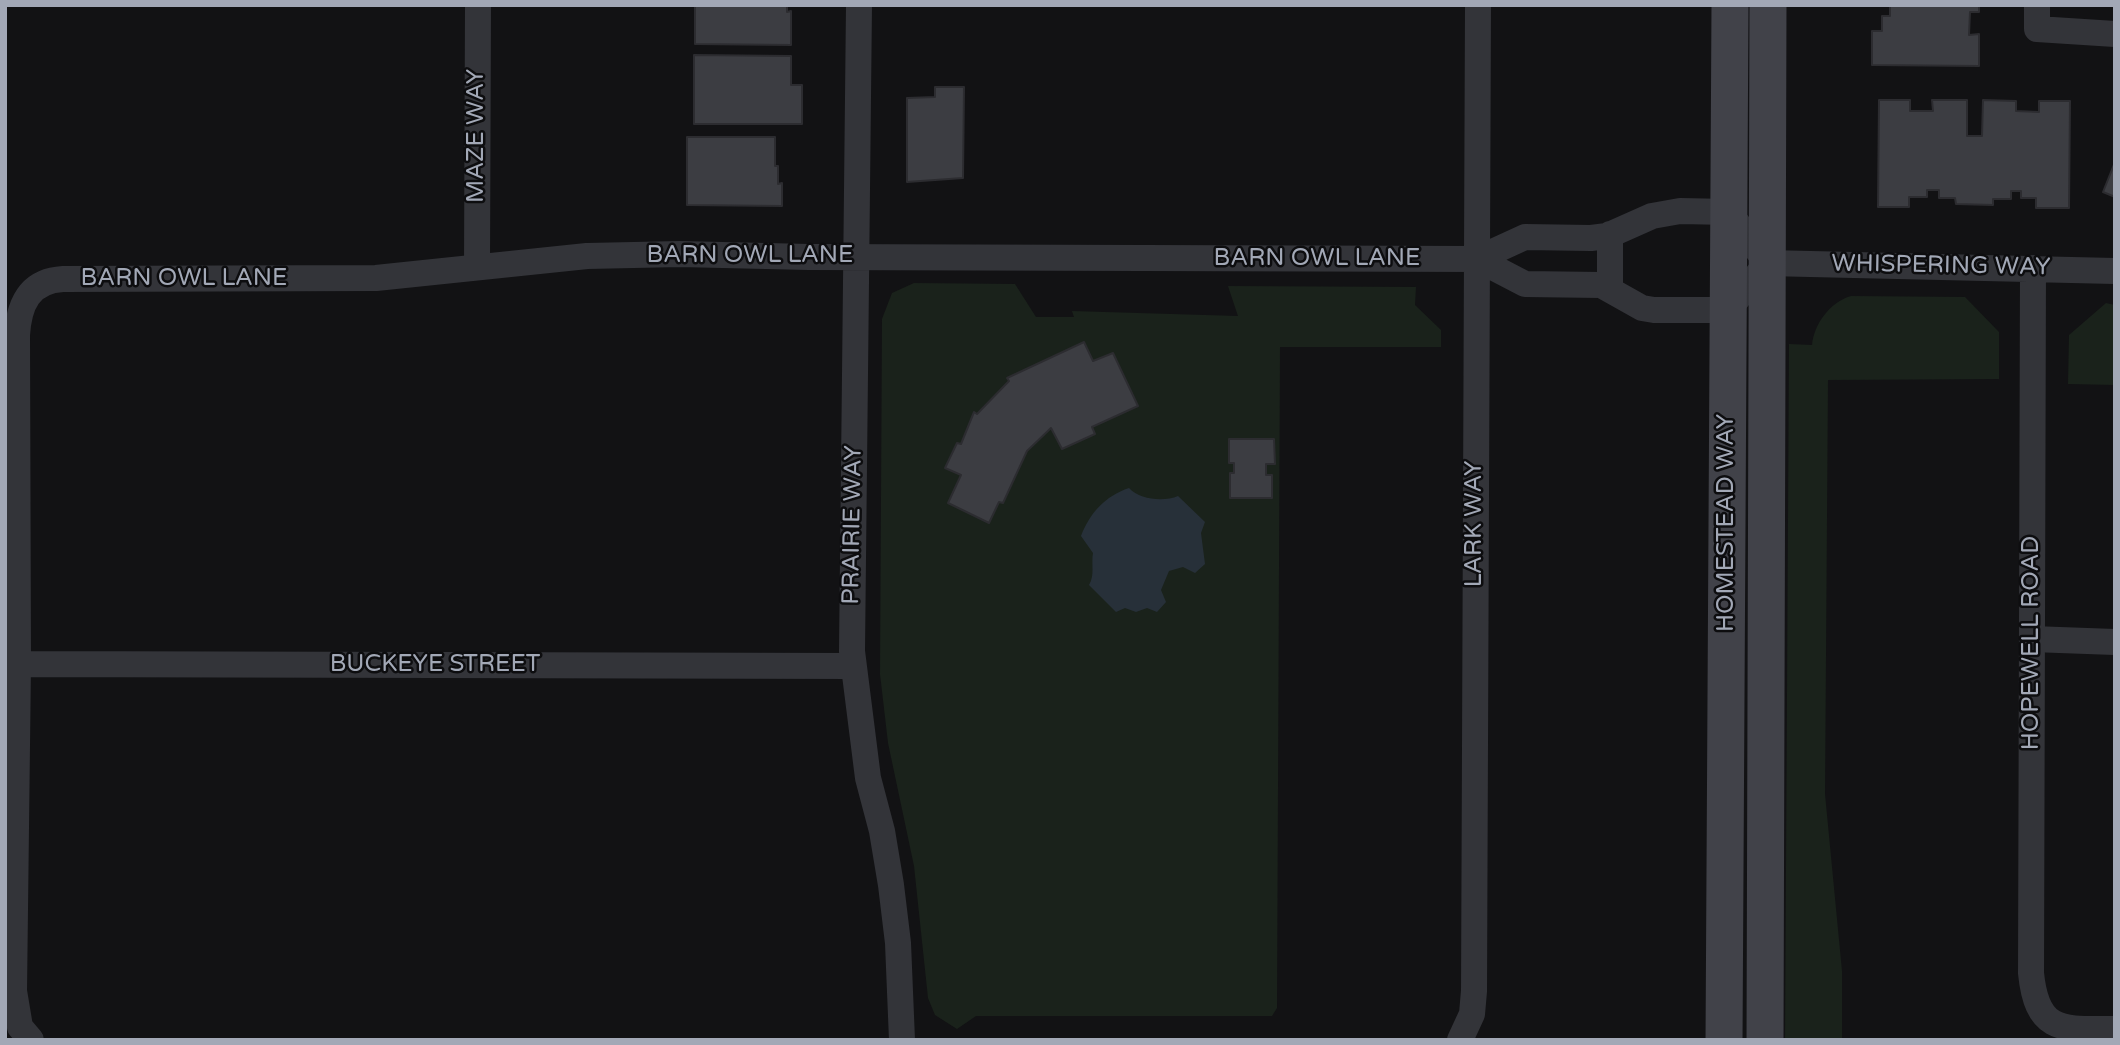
<!DOCTYPE html>
<style>
body{margin:0}
#map{position:relative;width:2120px;height:1045px;overflow:hidden;background:#121214;font-family:"Varela Round",sans-serif}
canvas{display:block}
.frame{position:absolute;inset:0;border:7px solid #a2a8b6;pointer-events:none}
</style>
<div id="map">
<canvas width="2120" height="1045"></canvas>
<div class="frame"></div>
</div>
<script>
const ctx = document.querySelector('canvas').getContext('2d');
ctx.lineJoin = 'round';
function fillPath(path, color) {
  ctx.fillStyle = color;
  ctx.fill(path, 'evenodd');
}
function trace(path, color, width, dash) {
  ctx.strokeStyle = color;
  ctx.lineWidth = width;
  ctx.lineCap = dash ? 'butt' : 'round';
  ctx.setLineDash(dash || []);
  ctx.stroke(path);
}
function label(font, color, halo, rows, align = 'center') {
  ctx.font = font + ' "Varela Round",sans-serif';
  ctx.lineWidth = 5;
  ctx.setLineDash([]);
  ctx.textBaseline = 'middle';
  ctx.strokeStyle = halo;
  ctx.fillStyle = color;
  for (const [text, x, y, turn = 0] of rows) {
    ctx.save();
    ctx.translate(x, y);
    ctx.rotate((+turn || 0) * Math.PI / 180);
    ctx.textAlign = isNaN(turn) ? turn : align;
    if (halo) ctx.strokeText(text, 0, 0);
    ctx.fillText(text, 0, 0);
    ctx.restore();
  }
}
fillPath(new Path2D(`
 M914 283 1015 284 1036 317H1074L1072 311 1238 316 1228 286 1416 287 1415 305 1441 330V347H1280L1277 1008 1272 1016H976L957 1029 935 1015 928 998 914 866 888 743 880 674 882 319 892 293Z
 M1851 296 1965 297 1999 332V379L1828 380 1825 794 1842 971V1040H1785L1789 344 1812 345C1814 324 1830 302 1851 296Z
 M2106 303 2115 305V385L2068 384 2069 335Z`), '#1a221b');
fillPath(new Path2D(`
 M1129 488C1140 500 1164 502 1178 496L1205 522 1201 533 1205 564 1195 573 1183 567 1169 571 1161 590 1166 602 1157 612 1147 608 1136 612 1125 608 1116 612 1089 585C1095 575 1091 564 1093 553L1081 536C1090 513 1105 496 1129 488Z`), '#273039');
const building = new Path2D(`
 M695 5H787V12L791 11V45L695 44Z
 M1882 5H1979V12H1970L1969 35 1979 34V66L1872 65V31H1882V16H1890V6Z
 M694 55 791 56V85H802V124H694Z
 M935 87H964L963 178 907 182V98L935 97Z
 M1879 100H1910V111H1933L1932 100H1967V136H1982L1983 100 2016 101V111L2039 112V101H2070L2069 208H2036V198H2021V191H2011V199H1993V205L1956 204 1955 198H1939V190H1927V197H1909V207H1878Z
 M687 137H775V166H778V184L782 183V206L687 205Z
 M2115 162V197L2103 192Z
 M1084 342 1093 361 1113 353 1138 406 1092 427 1095 434 1062 449 1051 428 1027 451 1003 503 999 502 989 523 948 503 961 475 945 468 957 443 961 444 974 412 977 414 1009 381 1007 378Z
 M1229 439H1274L1275 464H1266V475H1272V498H1230V473H1234V463H1229Z`);
fillPath(building, '#3c3d42');
trace(building, '#2c2c30', 2);
trace(new Path2D(`
 M859 5 852 651 868 778 882 831 891 885 898 943 902 1040
 M2037 5V29L2115 34
 M1610 234V288
 M1477 259 1525 284 1601 285 1642 308 1654 310H1728L1767 263
 M1767 263 2115 271
 M477 266 478 5
 M2033 268 2031 973C2037 1034 2063 1029 2115 1029
 M2032 639 2115 642
 M18 664 853 666
 M31 1040 20 1027 14 991 18 664 17 335C19 304 29 281 63 279L376 278 587 256 680 254 809 257 1477 259 1525 237 1591 238 1607 236 1652 216 1680 211 1729 212 1767 263
 M1460 1040 1472 1014 1474 991 1478 5`), '#333439', 26);
trace(new Path2D(`
 M1724 1040 1730 5
 M1765 1040 1768 5`), '#414249', 37);
label('24px', '#a2a8b6', '#0d0d0f', [
 ["MAZE WAY",477,136,-90],
 ["BARN OWL LANE",750,256],
 ["BARN OWL LANE",1317,259],
 ["WHISPERING WAY",1941,266,1],
 ["BARN OWL LANE",184,279],
 ["HOMESTEAD WAY",1727,523,-90],
 ["LARK WAY",1475,524,-90],
 ["PRAIRIE WAY",853,525,-89],
 ["HOPEWELL ROAD",2032,643,-90],
 ["BUCKEYE STREET",435,665]
]);
</script>
